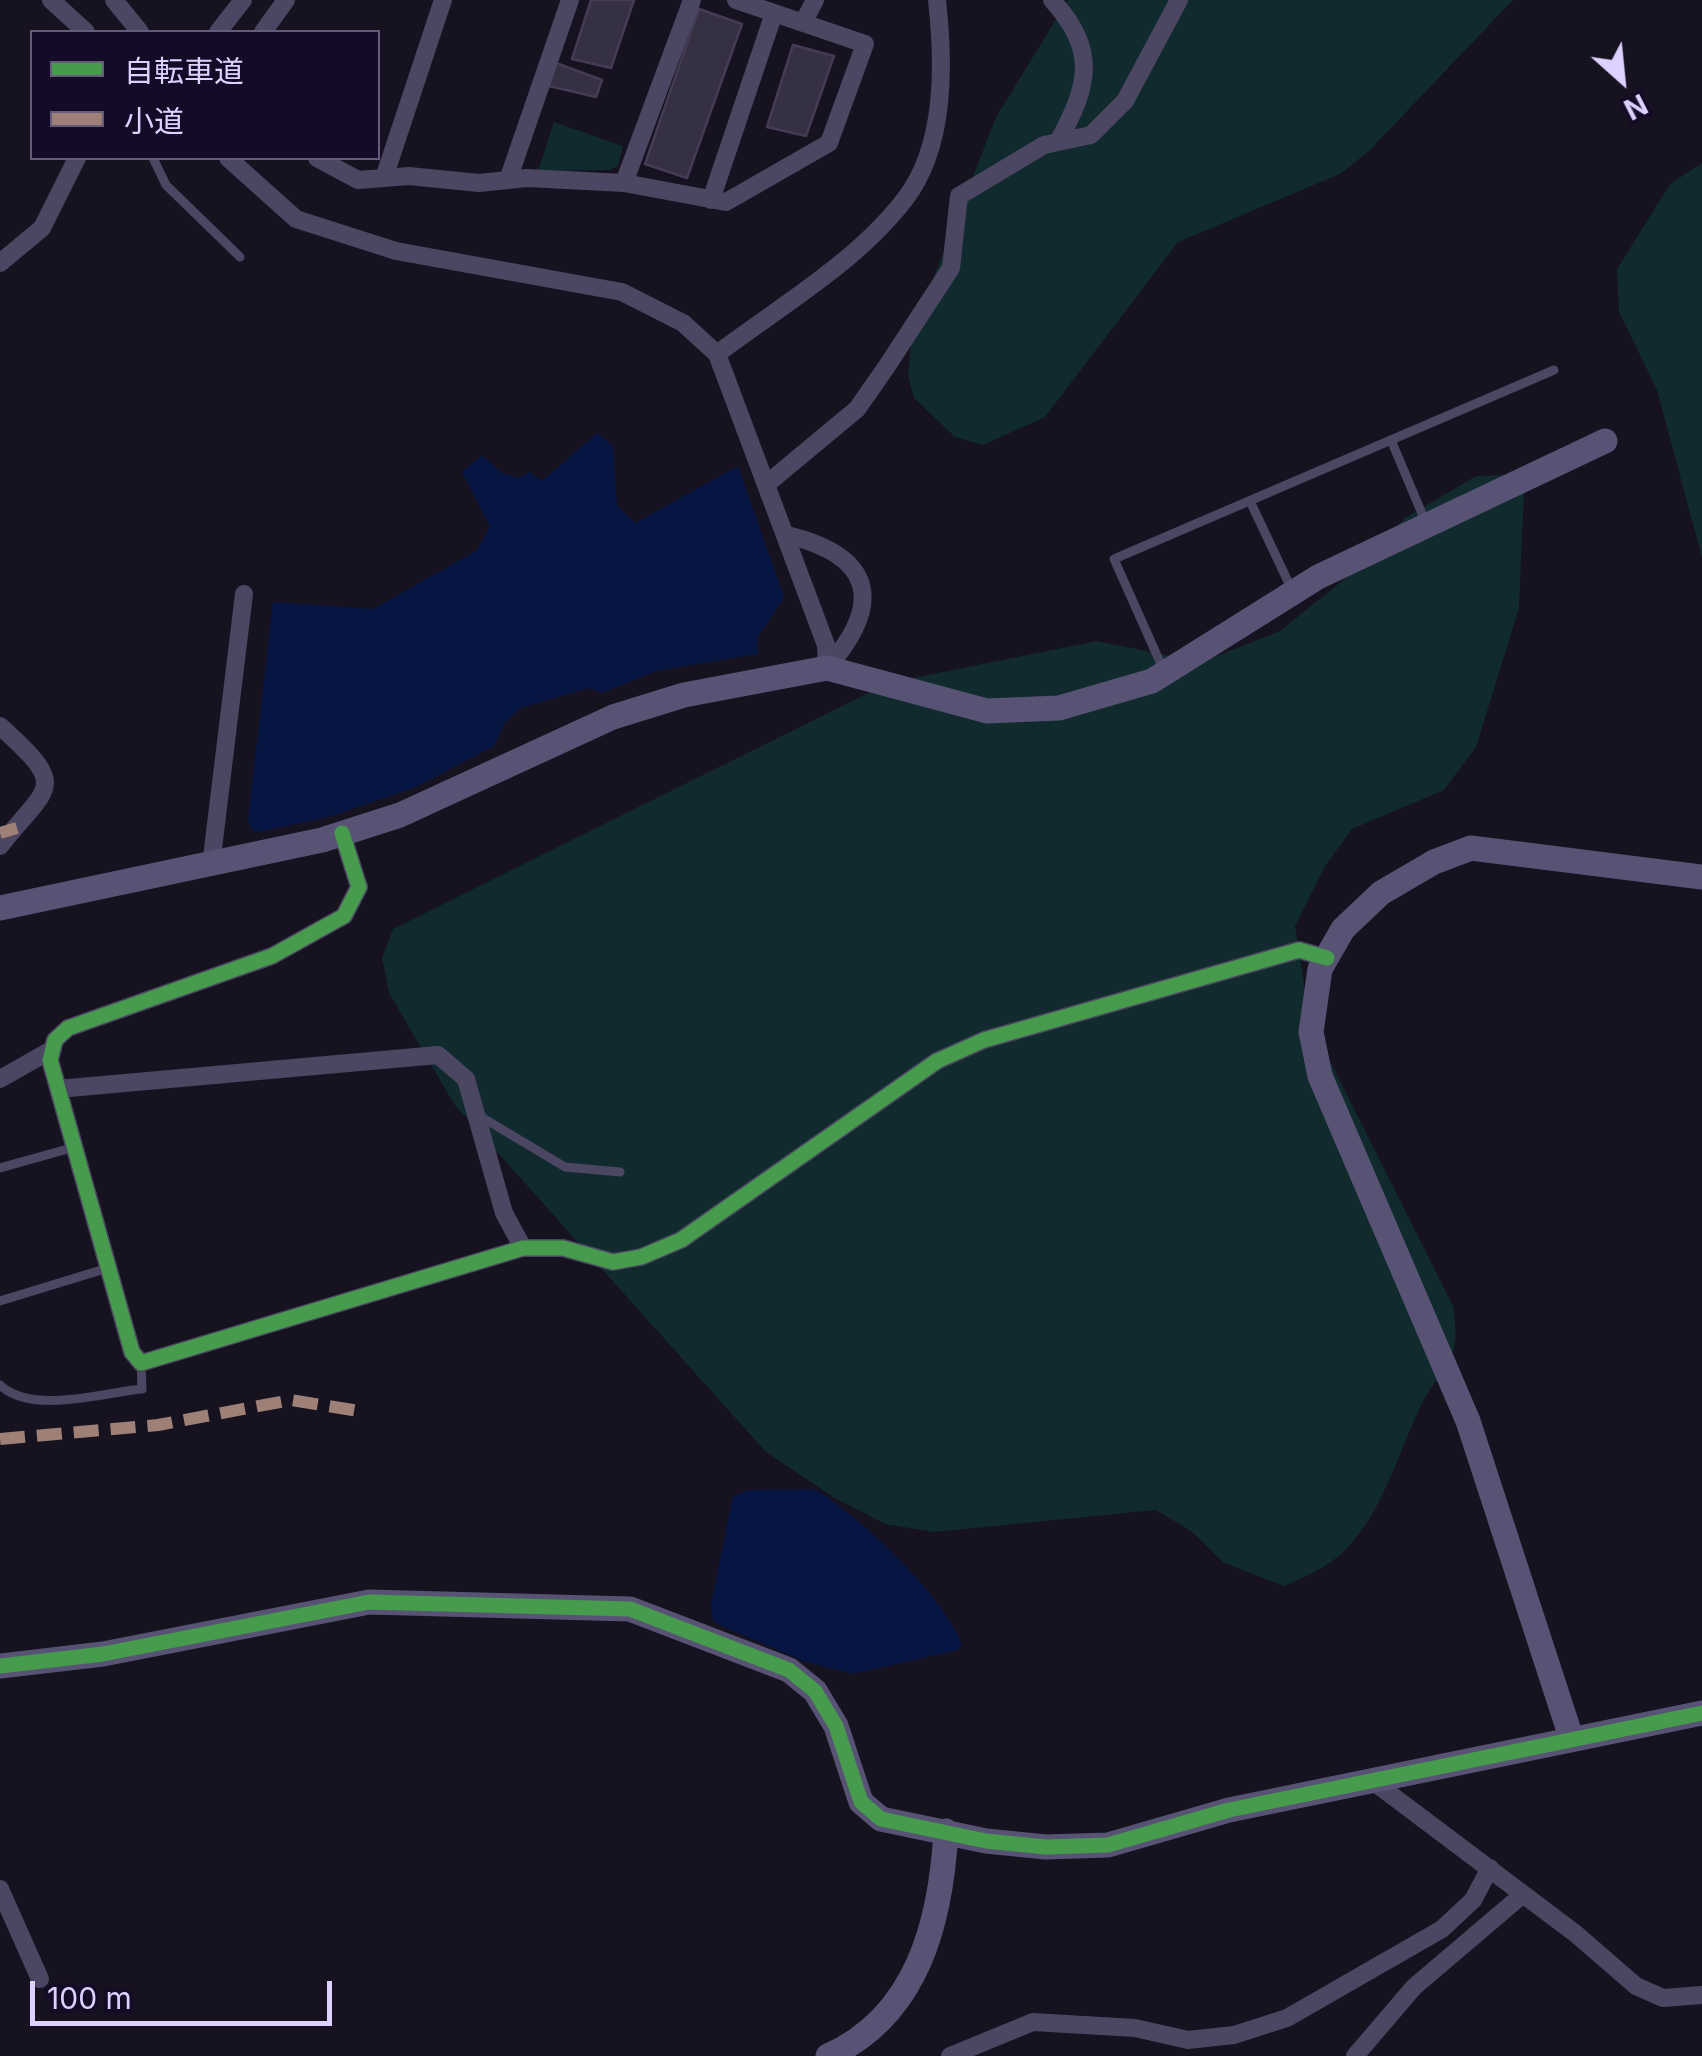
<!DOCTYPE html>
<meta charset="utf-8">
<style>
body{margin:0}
#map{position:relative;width:1702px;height:2056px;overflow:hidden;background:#161220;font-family:Inter,"Noto Sans JP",sans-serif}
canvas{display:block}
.legend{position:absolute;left:30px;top:30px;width:350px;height:130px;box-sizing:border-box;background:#140c26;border:2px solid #645b7d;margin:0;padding:12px 18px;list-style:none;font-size:30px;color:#dcd1ff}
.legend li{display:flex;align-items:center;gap:20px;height:50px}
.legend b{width:50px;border:2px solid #645b7d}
.north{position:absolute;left:1572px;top:30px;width:100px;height:100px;-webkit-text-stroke:8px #140c26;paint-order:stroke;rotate:153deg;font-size:28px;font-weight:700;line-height:40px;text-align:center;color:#dcd1ff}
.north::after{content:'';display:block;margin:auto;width:35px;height:45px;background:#dcd1ff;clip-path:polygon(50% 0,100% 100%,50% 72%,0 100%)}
.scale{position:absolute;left:30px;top:1981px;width:302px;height:45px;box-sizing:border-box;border:5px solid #dcd1ff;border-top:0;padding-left:12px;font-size:30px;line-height:35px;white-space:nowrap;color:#dcd1ff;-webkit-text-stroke:8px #140c26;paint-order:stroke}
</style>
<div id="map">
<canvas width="1702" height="2056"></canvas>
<ul class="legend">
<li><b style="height:12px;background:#469c4c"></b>自転車道</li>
<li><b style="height:12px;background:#9e8076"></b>小道</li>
</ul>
<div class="north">N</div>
<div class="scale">100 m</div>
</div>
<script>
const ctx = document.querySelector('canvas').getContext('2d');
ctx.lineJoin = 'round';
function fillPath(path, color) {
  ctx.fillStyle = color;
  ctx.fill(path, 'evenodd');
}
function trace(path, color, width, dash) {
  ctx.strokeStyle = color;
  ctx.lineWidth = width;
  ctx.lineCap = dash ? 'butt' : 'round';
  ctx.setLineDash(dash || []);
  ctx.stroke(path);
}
fillPath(new Path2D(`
 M1068 0H1513L1369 151 1340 174 1178 242 1045 417 983 445 955 437 914 398 908 376 912 333 996 117Z
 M554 122 623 146 618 166 609 170 538 171Z
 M1702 163V558L1657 390 1619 312 1617 269 1670 184Z
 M1513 475 1524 491 1519 608 1476 747 1444 790 1352 829 1325 866 1295 926 1306 997 1330 1061 1453 1306C1463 1367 1441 1363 1419 1410 1395 1461 1376 1535 1325 1566 1312 1574 1297 1580 1284 1586L1224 1563 1191 1531 1156 1510 934 1532 885 1524 833 1497 765 1451 454 1104 389 993 382 958 393 929 888 683 1097 641 1201 662 1280 631 1347 577 1405 518 1476 476Z`), '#102a2e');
fillPath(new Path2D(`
 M597 433 613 446 617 505 635 523 738 466 784 597 757 639 758 654 656 671 602 693 589 688 521 708 505 723 494 746 416 787 332 816 254 833 248 821 273 602 373 609 476 551 490 527 462 472 482 455 502 473 519 478 529 472 542 481Z
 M814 1489C858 1514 946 1598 962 1645L958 1650 853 1674 803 1661 713 1622 711 1604 733 1496 749 1490Z`), '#071543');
const building = new Path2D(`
 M591 0H634L611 68 572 59Z
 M699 9 742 24 687 178 645 164Z
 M793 45 834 56 806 136 767 127Z
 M556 63 602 80 596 97 549 86Z`);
fillPath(building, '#363043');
trace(building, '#443c55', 2.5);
trace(new Path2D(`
 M153 158 166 185 240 257
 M1391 440 1426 523
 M1250 501 1292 590
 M1164 671 1114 559 1554 370
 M478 1115 565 1167 620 1172
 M0 1168 75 1147
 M0 1301 108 1268
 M0 1385C32 1415 101 1393 142 1389L141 1363`), '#4b4661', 9);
trace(new Path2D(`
 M51 0 86 32
 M114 0 140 32
 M1052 0C1098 51 1089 85 1058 142
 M803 23 815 0
 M218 32 243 0
 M263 32 286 0
 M228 158 296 219 396 251 622 292 683 323 717 354 826 645 827 668
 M317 158 358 180 409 176 479 183 527 178 624 183 726 202 829 143 865 44 736 0
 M384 178 443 0
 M508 180 570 0
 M624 183 692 0
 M711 200 774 13
 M0 263 42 228 77 158
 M717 354C779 307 857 262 905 199 946 146 944 63 937 0
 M768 483 857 409 885 369 951 268 959 196 1044 145 1091 135 1125 101 1179 0
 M787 535C874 556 884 603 827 668
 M0 726C70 789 49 784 0 846
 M342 833 359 887 344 916 272 956 68 1028 55 1040 50 1060 132 1352 141 1363 523 1248H563L613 1262 641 1257 681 1240 937 1061 984 1040 1299 950 1327 958
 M211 865 244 594
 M0 1079 53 1049
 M58 1089 438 1055 466 1079 504 1213 523 1248
 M1370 1779 1576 1934 1636 1986 1663 1998 1702 1995
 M0 1889 40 1979
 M950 2056 1033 2022 1135 2028 1188 2040 1234 2035 1287 2018 1442 1929 1473 1900 1490 1868
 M1355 2056 1414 1987 1521 1896`), '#4b4661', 18);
trace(new Path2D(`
 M0 908 322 840 400 815 613 717 684 695 827 668 987 711 1059 708 1152 681 1318 577 1605 441
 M0 1666 103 1654 369 1602 630 1609 789 1670 815 1691 836 1726 861 1802 881 1819 986 1841 1046 1847 1108 1845 1229 1810 1702 1713
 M1571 1737 1468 1421 1320 1076 1311 1032 1320 969 1343 929 1381 893 1434 862 1471 848 1702 877
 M828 2056C918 2016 941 1921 946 1831`), '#585374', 25);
trace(new Path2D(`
 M0 833 17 828
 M0 1439 158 1425 291 1400 359 1411`), '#9e8076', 12, [25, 12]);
trace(new Path2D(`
 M342 833 359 887 344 916 272 956 68 1028 55 1040 50 1060 132 1352 141 1363 523 1248H563L613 1262 641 1257 681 1240 937 1061 984 1040 1299 950 1327 958
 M0 1666 103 1654 369 1602 630 1609 789 1670 815 1691 836 1726 861 1802 881 1819 986 1841 1046 1847 1108 1845 1229 1810 1702 1713`), '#469c4c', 15);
</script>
